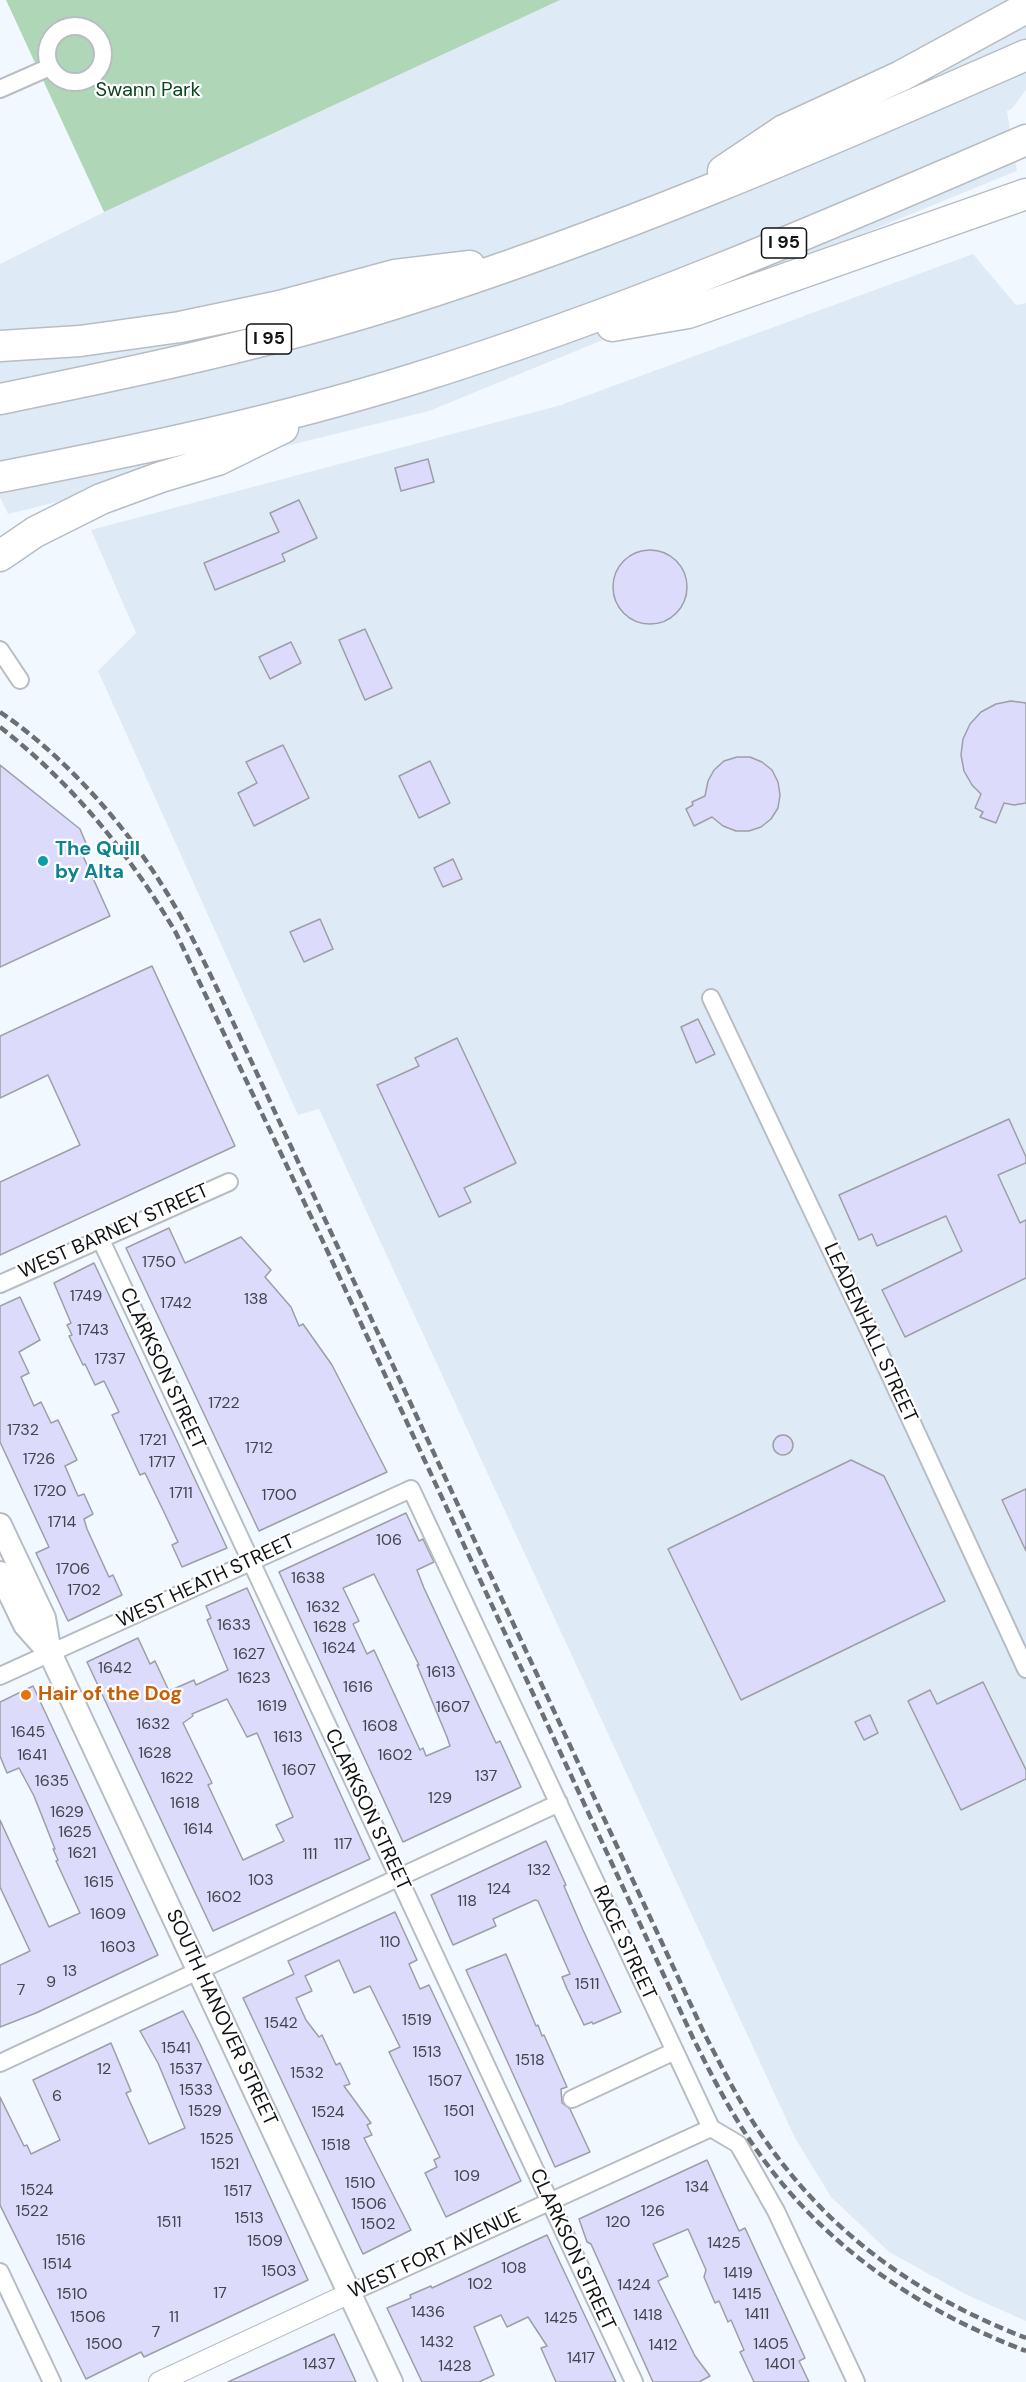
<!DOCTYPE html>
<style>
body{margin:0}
canvas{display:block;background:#f2f8ff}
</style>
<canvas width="1026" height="2382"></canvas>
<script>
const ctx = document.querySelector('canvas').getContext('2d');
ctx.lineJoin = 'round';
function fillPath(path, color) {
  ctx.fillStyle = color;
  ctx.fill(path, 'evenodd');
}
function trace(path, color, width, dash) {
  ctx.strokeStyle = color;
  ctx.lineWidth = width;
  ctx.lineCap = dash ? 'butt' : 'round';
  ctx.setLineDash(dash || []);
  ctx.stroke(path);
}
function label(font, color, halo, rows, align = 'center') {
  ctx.font = font + ' "DM Sans",sans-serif';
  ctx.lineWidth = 4.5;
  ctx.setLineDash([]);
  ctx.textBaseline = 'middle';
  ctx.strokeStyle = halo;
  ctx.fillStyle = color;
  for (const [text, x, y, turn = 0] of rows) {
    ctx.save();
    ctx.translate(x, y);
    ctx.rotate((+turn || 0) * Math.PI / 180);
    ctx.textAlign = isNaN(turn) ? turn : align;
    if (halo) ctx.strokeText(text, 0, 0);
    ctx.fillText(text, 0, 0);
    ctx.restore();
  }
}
fillPath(new Path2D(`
 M560 0H1026V90L1010 111 1019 170 429 411 8 514 0 497V264L104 212Z
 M973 254 1016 305 1026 303V2321L965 2294 889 2252 831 2197 795 2138 319 1109 298 1115 98 671 136 633 91 530 561 405Z`), '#deebf6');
fillPath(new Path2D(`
 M6 0H560L104 212Z`), '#b0d6b8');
fillPath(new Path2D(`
 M1026 102V176L1021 178 1017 171 1007 111Z`), '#f2f8ff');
const building = new Path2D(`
 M428 459 434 482 401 491 395 468Z
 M299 500 317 538 282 554 285 561 215 590 204 563 279 532 270 513Z
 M613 587a37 37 0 1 1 74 0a37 37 0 1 1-74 0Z
 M365 629 392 688 365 700 339 640Z
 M291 642 301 663 270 679 259 657Z
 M1011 701 1026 703V803L1014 805 1004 803 996 823 980 817 983 812 975 808 981 794 972 785 964 771 961 755 963 739 970 724 981 712 996 704Z
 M283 745 309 798 254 826 238 793 257 783 246 762Z
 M737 757H750L762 762 772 770 778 782 780 795 778 808 771 819 761 827 749 831H736L723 826 712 817 694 826 686 809 693 805 692 802 705 796 708 781 714 770 724 761Z
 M430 761 450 803 419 818 399 776Z
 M0 765 80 829 90 853 83 856 110 916 0 967Z
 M453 859 462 879 443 887 434 868Z
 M320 919 333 949 304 962 290 932Z
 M152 966 235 1146 0 1255V1182L80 1145 48 1075 0 1098V1036Z
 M698 1019 715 1054 696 1063 681 1027Z
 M457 1038 516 1163 464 1188 471 1202 439 1217 377 1085 419 1066 415 1058Z
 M1009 1119 1026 1157V1163L998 1175 1020 1223 1026 1220V1278L905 1337 882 1290 962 1251 946 1216 877 1246 872 1234 859 1240 839 1195Z
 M169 1228 185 1263 241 1237 271 1270 265 1277 291 1307 299 1326 303 1324 332 1365 387 1472 259 1531 126 1248Z
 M94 1263 227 1548 182 1567 172 1545 178 1542 163 1510 145 1473 140 1475 112 1415 119 1412 104 1381 95 1385 85 1364 83 1365 69 1336 72 1335 67 1325 71 1323 54 1283Z
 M20 1297 40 1340 19 1352 29 1373 21 1377 34 1406 41 1402 51 1423 58 1420 77 1460 65 1466 78 1496 84 1494 93 1514 84 1519 87 1529 109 1577 113 1575 122 1595 68 1621 36 1553 49 1547 0 1442V1306Z
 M773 1445a10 10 0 1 1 20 0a10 10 0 1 1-20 0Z
 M851 1460 884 1476 945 1601 741 1700 668 1549Z
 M1026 1489V1551L1002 1500Z
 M406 1513 419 1541 423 1539 434 1562 417 1570 424 1588 496 1743 500 1741 521 1787 403 1842 279 1572ZM374 1574 419 1665H417L447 1737 450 1746 426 1756 423 1748 420 1750 374 1650 367 1654 353 1624 359 1621 343 1588Z
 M247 1588 370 1859 213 1931 87 1662 138 1638 150 1664 155 1661 169 1691 194 1680 196 1685 228 1670 207 1620 211 1618 206 1606ZM227 1699 247 1737 257 1733 293 1817 276 1825 284 1841 243 1860 208 1785 212 1783 183 1723 193 1716 192 1714Z
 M983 1682 1026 1770V1779L961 1810 908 1701 930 1690 937 1704Z
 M33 1686 158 1955 36 2013 0 2027V1965L30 1951 0 1887V1820L49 1927 80 1913 56 1861 58 1860 53 1849H55L34 1796 19 1768 7 1773 0 1756V1702Z
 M870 1715 878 1733 864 1740 855 1722Z
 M546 1841 566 1885 564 1886 583 1930 621 2012 593 2024 592 2022 584 2025 567 1989 562 1977 570 1974 538 1901 535 1900 493 1919 496 1926 453 1945 431 1895Z
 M395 1912 417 1960 409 1964 420 1989 429 1985 521 2181 446 2217 425 2173 437 2167 434 2160 440 2157 389 2052 400 2047 370 1986 354 1993 339 1960 305 1976 312 1991 296 1998 306 2020 319 2037 322 2035 336 2065 340 2063 350 2084 344 2086 371 2123 367 2125 372 2135 364 2138 411 2230 363 2254 243 1998 294 1974 288 1961Z
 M506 1954 536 2026 538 2025 542 2036 544 2035 567 2087 561 2089 562 2103 570 2109 590 2152 555 2167 466 1970Z
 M183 2011 200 2044 308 2280 144 2357 141 2352 86 2379 0 2205V2097L24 2146 27 2145 31 2154 60 2140 33 2080 111 2043 131 2091 126 2093 149 2144 185 2128 158 2063 140 2031Z
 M707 2160 739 2231 745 2228 805 2358 799 2361 809 2382H754L740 2352 744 2350 731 2320 728 2322 719 2301 715 2303 704 2277 706 2270 688 2229 653 2244 668 2276 658 2281 695 2356 710 2376 699 2382H653L591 2244 587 2242 579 2219Z
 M547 2235 616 2382H556L541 2348 547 2346 528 2317 507 2327 501 2315 474 2327 494 2375 479 2382H422L387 2308 411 2298 410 2295 431 2286 432 2288Z
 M334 2334 356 2382H228Z`);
fillPath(building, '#dcdbfb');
trace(building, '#9e9ea6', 1.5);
const minor = new Path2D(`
 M47 54a28 28 0 1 1 56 0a28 28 0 1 1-56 0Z
 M0 89 50 67
 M0 650 20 680
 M711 998 876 1345 1026 1669
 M100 1238 634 2382
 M0 1284 229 1182
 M0 1676 411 1489 711 2128 738 2144 776 2211 856 2382
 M0 2063 559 1803
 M572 2099 675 2051
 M0 2272 52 2382
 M350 2293 711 2128`);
const tertiary = new Path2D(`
 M159 2382 350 2293`);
const secondary = new Path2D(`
 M0 1525 44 1618 50 1653
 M0 1573 25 1625 50 1653 391 2382`);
const motorway = new Path2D(`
 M723 171 784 130 901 76 1026 8
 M612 326 688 313 1026 194
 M0 346 80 341 180 327 280 306 395 275 470 266
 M0 399C133 372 267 344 397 303 613 235 819 146 1026 55
 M0 477C139 450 278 421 413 379 623 314 825 227 1026 140
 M0 556 35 532 101 499 161 477 218 460 283 428`);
trace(minor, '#b7bdc3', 20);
trace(tertiary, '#b7bdc3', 22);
trace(secondary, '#b7bdc3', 26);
trace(motorway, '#b7bdc3', 33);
trace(minor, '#fff', 16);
trace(tertiary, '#fff', 20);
trace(secondary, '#fff', 22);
trace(motorway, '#fff', 30);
trace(new Path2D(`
 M0 712C62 754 123 822 162 885 187 924 206 966 226 1007L704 2033C723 2069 741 2106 765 2140 832 2236 918 2296 1026 2338
 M0 727C73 784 129 853 176 933L326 1248 693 2038C706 2064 719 2090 734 2115 802 2230 903 2304 1026 2351`), '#6c6f74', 4.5, [9, 4.5]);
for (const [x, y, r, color] of [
 [43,861,6,"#0f9aa8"],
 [26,1695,6,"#e8710a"]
]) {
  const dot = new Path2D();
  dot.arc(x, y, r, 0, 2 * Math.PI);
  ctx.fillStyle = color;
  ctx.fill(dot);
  trace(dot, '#fff', 2);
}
label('16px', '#43444e', null, [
 ["1750",159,1263],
 ["1749",86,1297],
 ["138",256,1300],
 ["1742",176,1304],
 ["1743",93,1331],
 ["1737",110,1360],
 ["1722",224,1404],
 ["1732",23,1431],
 ["1721",153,1441],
 ["1712",259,1449],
 ["1726",39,1460],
 ["1717",162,1463],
 ["1720",50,1492],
 ["1711",181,1494],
 ["1700",279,1496],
 ["1714",62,1523],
 ["106",389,1541],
 ["1706",73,1570],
 ["1638",308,1579],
 ["1702",84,1591],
 ["1632",323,1608],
 ["1633",234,1626],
 ["1628",330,1628],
 ["1624",339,1649],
 ["1627",249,1655],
 ["1642",115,1669],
 ["1613",441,1673],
 ["1623",254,1679],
 ["1616",358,1688],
 ["1619",272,1707],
 ["1607",453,1708],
 ["1632",153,1725],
 ["1608",380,1727],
 ["1645",28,1733],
 ["1613",288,1738],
 ["1628",155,1754],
 ["1641",32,1756],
 ["1602",395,1756],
 ["1607",299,1771],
 ["137",486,1777],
 ["1622",177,1779],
 ["1635",52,1782],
 ["129",440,1799],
 ["1618",185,1804],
 ["1629",67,1813],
 ["1614",198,1830],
 ["1625",75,1833],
 ["117",343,1845],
 ["1621",82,1854],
 ["111",310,1855],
 ["132",539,1871],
 ["103",261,1881],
 ["1615",99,1883],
 ["124",499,1890],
 ["1602",224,1898],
 ["118",467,1902],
 ["1609",108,1915],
 ["110",390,1943],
 ["1603",118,1948],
 ["13",70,1972],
 ["9",51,1983],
 ["1511",587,1985],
 ["7",21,1991],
 ["1519",417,2021],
 ["1542",281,2024],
 ["1541",176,2049],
 ["1513",427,2053],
 ["1518",530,2061],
 ["12",104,2070],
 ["1537",186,2070],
 ["1532",307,2074],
 ["1507",445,2082],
 ["1533",196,2091],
 ["6",57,2097],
 ["1529",205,2112],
 ["1501",459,2112],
 ["1524",328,2113],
 ["1525",217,2140],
 ["1518",336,2146],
 ["1521",225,2165],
 ["109",467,2177],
 ["1510",360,2184],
 ["134",697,2188],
 ["1524",37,2191],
 ["1517",238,2192],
 ["1506",369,2205],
 ["1522",32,2212],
 ["126",653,2212],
 ["1513",249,2219],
 ["1511",169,2223],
 ["120",618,2223],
 ["1502",378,2225],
 ["1516",71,2241],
 ["1509",265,2242],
 ["1425",724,2244],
 ["1514",57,2265],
 ["108",514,2269],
 ["1503",279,2272],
 ["1419",738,2274],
 ["102",480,2285],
 ["1424",634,2286],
 ["17",220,2294],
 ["1510",72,2295],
 ["1415",747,2295],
 ["1436",428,2313],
 ["1411",757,2315],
 ["1418",648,2316],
 ["1506",88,2318],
 ["11",174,2318],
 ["1425",561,2319],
 ["7",156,2333],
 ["1432",437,2343],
 ["1500",104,2345],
 ["1405",771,2345],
 ["1412",663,2346],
 ["1417",581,2359],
 ["1437",319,2365],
 ["1401",780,2365],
 ["1428",455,2367]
]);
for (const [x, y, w] of [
 [784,243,45],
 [269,339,45]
]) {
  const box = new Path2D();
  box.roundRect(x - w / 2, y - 15, w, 30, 4.5);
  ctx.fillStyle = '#fff';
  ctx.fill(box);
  trace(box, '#101215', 1.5);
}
label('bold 18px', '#101215', null, [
 ["I 95",784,243],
 ["I 95",269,339]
]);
label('20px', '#0d4320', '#fff', [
 ["Swann Park",148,91]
]);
label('bold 20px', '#0d838f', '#fff', [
 ["The Quill",55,850],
 ["by Alta",55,873]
], 'left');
label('20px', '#101215', '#fff', [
 ["WEST BARNEY STREET",114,1232,-24],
 ["LEADENHALL STREET",870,1333,65],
 ["CLARKSON STREET",162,1369,65],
 ["WEST HEATH STREET",206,1582,-25],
 ["CLARKSON STREET",367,1810,65],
 ["RACE STREET",624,1943,65],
 ["SOUTH HANOVER STREET",221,2018,65],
 ["CLARKSON STREET",572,2250,65],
 ["WEST FORT AVENUE",435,2254,-25]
]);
label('bold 20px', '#c56008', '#fff', [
 ["Hair of the Dog",38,1695]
], 'left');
</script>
